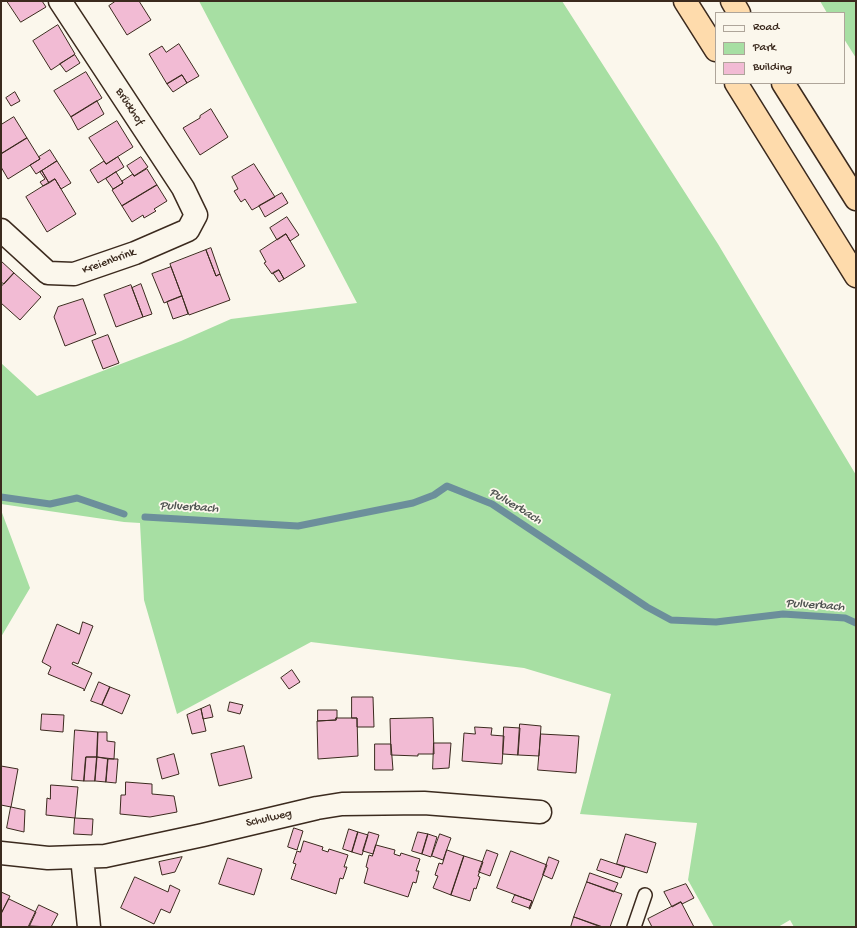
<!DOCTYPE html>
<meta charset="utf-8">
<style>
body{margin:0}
#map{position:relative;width:857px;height:928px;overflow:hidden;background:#fbf7ec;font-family:"Gochi Hand",sans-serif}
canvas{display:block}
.frame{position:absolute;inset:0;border:2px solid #3b2a1e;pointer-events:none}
.legend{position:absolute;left:715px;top:12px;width:130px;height:72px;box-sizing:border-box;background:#fbf7ec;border:1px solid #aea59a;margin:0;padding:5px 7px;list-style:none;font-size:12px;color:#3b2a1e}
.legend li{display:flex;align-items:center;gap:8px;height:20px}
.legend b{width:20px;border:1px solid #aea59a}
</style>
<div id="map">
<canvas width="857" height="928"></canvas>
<div class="frame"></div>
<ul class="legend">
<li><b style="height:5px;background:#fbf7ec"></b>Road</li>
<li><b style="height:11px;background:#a7dfa3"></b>Park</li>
<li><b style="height:11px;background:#f2bbd4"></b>Building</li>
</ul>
</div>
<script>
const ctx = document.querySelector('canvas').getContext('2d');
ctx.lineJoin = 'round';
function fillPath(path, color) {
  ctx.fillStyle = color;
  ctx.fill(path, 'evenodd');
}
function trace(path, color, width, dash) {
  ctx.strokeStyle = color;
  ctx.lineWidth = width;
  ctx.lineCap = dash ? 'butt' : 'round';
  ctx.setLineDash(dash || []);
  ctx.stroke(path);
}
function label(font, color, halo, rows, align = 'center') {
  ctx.font = font + ' "Gochi Hand",sans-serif';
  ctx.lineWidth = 3.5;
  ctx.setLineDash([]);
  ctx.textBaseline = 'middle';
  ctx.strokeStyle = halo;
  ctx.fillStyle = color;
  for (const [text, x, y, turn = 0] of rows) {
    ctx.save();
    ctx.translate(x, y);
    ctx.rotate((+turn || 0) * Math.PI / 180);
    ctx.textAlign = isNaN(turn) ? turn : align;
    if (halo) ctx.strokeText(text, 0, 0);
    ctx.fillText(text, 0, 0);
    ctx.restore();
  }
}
fillPath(new Path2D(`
 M199 1H562L718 244 856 475V927H794L790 920 778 927H714L688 880 697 823 580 814 611 694 524 668 311 642 177 714 144 600 140 523 124 522 1 504V363L37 396 181 341 231 319 357 303Z
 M820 1H856V58L844 39V13H827Z
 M1 510 30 588 1 637Z`), '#a7dfa3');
trace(new Path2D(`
 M1 497 50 504 77 498 124 514
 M145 517 298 526 413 503 434 495 447 486 492 504 647 607 671 620 716 622 783 614 845 618 856 623`), '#6c8f9b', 7);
const building = new Path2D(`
 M7 1H42L46 7 21 22Z
 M116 1H139L151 20 127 35 109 6Z
 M58 25 75 54 51 70 33 41Z
 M179 44 199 76 187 83 182 75 167 84 149 54 162 46 166 52Z
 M75 55 80 63 66 72 60 64Z
 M86 72 102 98 71 117 54 91Z
 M182 75 187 83 173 92 167 84Z
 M15 92 20 101 11 106 6 98Z
 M97 101 104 114 78 130 71 117Z
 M211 109 228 137 200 155 183 128 200 118V116Z
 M14 117 27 138 1 154V125Z
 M117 121 133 147 106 164 89 138Z
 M27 138 40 159 8 179 1 167V154Z
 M50 150 57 161 36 174 30 165 40 159 39 157Z
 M118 157 124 167 98 183 90 170 104 161 106 164Z
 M141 157 148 167 134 176 127 166Z
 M57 161 71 183 61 189 55 179 49 183 42 171Z
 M254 164 275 197 252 210 245 199 241 202 234 191 238 189 232 177Z
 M147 169 157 185 122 206 112 190 123 183 122 181 133 174 134 176Z
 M42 171 49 183 43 186 40 182 45 179 40 172Z
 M116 172 123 183 113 189 106 179Z
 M55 179 76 214 47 232 26 197Z
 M157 185 167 201 154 209 156 211 144 218 143 215 132 222 122 206Z
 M282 193 288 203 265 217 259 206Z
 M287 217 299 235 290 241 286 234 277 240 270 228Z
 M286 234 305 266 284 279 279 270 272 274 264 263 266 262 260 251Z
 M211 248 220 274 216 276 206 250Z
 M206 250 216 276 220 274 230 300 189 315 170 264Z
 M1 261 14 273 4 284 1 282Z
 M171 267 182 296 164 303 152 274Z
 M279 270 284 279 279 282 273 273Z
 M14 273 41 297 20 320 1 303V287Z
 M141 284 152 314 143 317 132 288Z
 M131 285 143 317 116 327 104 295Z
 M182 296 188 314 173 319 167 302Z
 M83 299 96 334 65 346 54 317 58 307Z
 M108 335 119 363 103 369 92 341Z
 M83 622 93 626 78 664 73 662 72 664 92 673 84 691V689L48 674 51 667 42 662 57 624 79 634Z
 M292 670 300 682 289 689 281 678Z
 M99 682 110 687 102 705 91 701Z
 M110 687 130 695 122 714 102 705Z
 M352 697H373L374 727H357V718H352Z
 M230 702 243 705 240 714 228 711Z
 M210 705 213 717 203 719 201 709Z
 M201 709 206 731 192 734 187 715Z
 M318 710H337V718H336V720L318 721Z
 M42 714 64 715 63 732 41 730Z
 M336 718H357L358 756 318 759 317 721 336 720Z
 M433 718 434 754H418V756L391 755 390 719Z
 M520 724 541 726 539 756 518 755Z
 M475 727 492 728 491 735 504 736 502 764 462 761 464 733 475 734Z
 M504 727 520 728 518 755 503 754Z
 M75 730 98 732 97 757H86L84 781 72 780Z
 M98 732H107V741L115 742 114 759 97 757Z
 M541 734 579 736 576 773 538 770Z
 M434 743H451L449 768 433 769Z
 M375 744H391L393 770H375Z
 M244 746 252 778 219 786 211 754Z
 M174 754 179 774 162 779 157 759Z
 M86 757H97L95 781H84Z
 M97 757 108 759 106 782 95 781Z
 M108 759H118L116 783 106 782Z
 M1 766 18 769 11 807 1 805Z
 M126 782 152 784V794L174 796 177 812 150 817 120 814 121 795H125Z
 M51 785 78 787 75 818 46 815 47 798 50 799Z
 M11 807 25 810 24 832 7 828Z
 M75 818 93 819 92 835 74 834Z
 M294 828 303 831 297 850 288 847Z
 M349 829 358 832 352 852 343 849Z
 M358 832 368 835 362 855 352 852Z
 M369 832 379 835 373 854 363 851Z
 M418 832 428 834 422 854 412 851Z
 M428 834 437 837 431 857 422 854Z
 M440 834 451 838 443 860 432 856Z
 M626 834 656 843 647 873 617 864Z
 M304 841 323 847 322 850 328 852 329 849 348 855 344 867H347L343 879 340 878 336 894 291 879 296 864 293 863 297 851 300 852Z
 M376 845 395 850 394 854 400 856 401 853 420 859 416 871H419L416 883 413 882 408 897 364 883 368 868 366 867 369 855 372 856Z
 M447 850 464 856 451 895 433 888 438 876 435 875 439 863 442 864Z
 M487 850 498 854 490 876 479 872Z
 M511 851 547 865 530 909H529L532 901 497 888Z
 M464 856 483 862 478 876 480 877 476 889 474 888 470 901 451 895Z
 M182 857 175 872 162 875 159 862Z
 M549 857 559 861 552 879 543 875Z
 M228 858 262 869 254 895 219 884Z
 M601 859 625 867 621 878 597 870Z
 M590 873 618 883 614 892 587 882Z
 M135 877 168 892 170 885 180 890 170 913 161 909 154 924 121 908Z
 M587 882 622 894 610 927H603L574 917Z
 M686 884 694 898 682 904 681 902 672 907 664 892Z
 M1 892 10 896 1 914Z
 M515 895 532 901 529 908 512 902Z
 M9 899 36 912 29 927H1V914Z
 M681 902 694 927H652L648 919Z
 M39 905 58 914 51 927 29 926Z
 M574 917 601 927H571Z`);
fillPath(building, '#f2bbd4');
trace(building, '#3b2a1e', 1);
const service = new Path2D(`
 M634 927 645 895`);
const minor = new Path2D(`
 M1 230 48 273 74 274 135 253 188 230 196 215 183 188 60 1
 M1 853 48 858 105 856 203 835 317 808 342 804 424 803 540 812
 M82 857 89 927`);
const motorway = new Path2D(`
 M685 1 716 50
 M732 1 739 13
 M736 83 856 276
 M783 83 856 199`);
trace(service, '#3b2a1e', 16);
trace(minor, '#3b2a1e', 25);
trace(motorway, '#3b2a1e', 25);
trace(service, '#fbf7ec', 13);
trace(minor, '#fbf7ec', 22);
trace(motorway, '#fedbac', 22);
label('12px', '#3b2a1e', '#fbf7ec', [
 ["Brückhof",129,107,57],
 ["Kreienbrink",109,262,-20],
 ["Schulweg",269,819,-13]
]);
label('italic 13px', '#505452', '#fbf7ec', [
 ["Pulverbach",515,507,31],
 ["Pulverbach",189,508,3],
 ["Pulverbach",815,606,4]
]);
</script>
